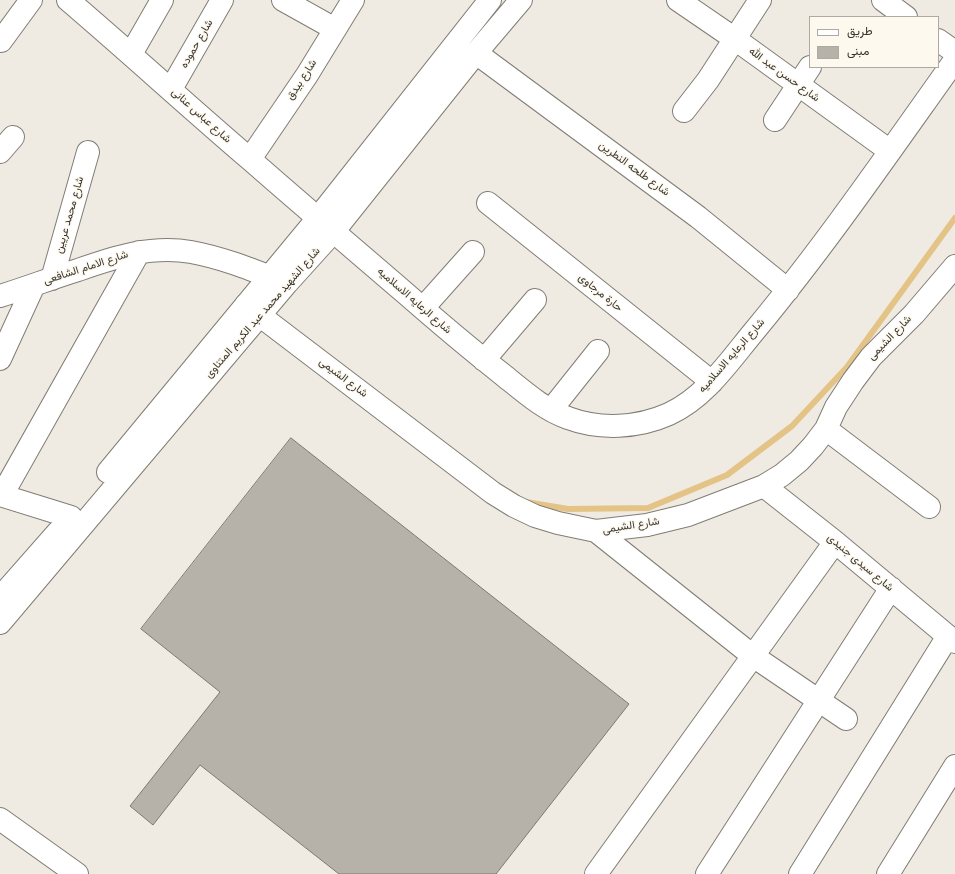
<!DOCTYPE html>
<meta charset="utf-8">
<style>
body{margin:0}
#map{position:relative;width:955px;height:874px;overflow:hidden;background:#f0ebe2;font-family:"Nunito Sans",Vazirmatn,sans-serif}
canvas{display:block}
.legend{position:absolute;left:809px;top:16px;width:130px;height:52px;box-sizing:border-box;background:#fef9ef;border:1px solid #aeaaa3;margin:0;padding:5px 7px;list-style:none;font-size:12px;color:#363431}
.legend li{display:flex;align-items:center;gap:8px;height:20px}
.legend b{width:20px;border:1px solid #aeaaa3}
</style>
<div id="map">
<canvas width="955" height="874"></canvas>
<ul class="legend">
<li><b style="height:5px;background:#fff"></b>طريق</li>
<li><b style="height:11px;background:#b7b2a9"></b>مبنى</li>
</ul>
</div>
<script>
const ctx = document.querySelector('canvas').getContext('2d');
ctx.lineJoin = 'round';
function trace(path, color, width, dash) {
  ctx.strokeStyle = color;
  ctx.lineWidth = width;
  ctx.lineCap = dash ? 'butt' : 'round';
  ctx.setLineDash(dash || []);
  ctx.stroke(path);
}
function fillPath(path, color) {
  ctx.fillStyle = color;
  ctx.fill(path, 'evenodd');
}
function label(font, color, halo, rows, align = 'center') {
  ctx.font = font + ' "Nunito Sans",Vazirmatn,sans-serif';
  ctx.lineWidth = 3;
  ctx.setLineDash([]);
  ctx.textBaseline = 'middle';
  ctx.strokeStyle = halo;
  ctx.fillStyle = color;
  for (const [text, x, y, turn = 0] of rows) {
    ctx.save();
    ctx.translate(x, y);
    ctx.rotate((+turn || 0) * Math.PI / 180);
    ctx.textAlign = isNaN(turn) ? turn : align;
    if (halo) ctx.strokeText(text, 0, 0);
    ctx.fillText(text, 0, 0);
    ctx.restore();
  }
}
trace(new Path2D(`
 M526 502 568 509 648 508 727 475 792 426 847 367 955 218`), '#e3c386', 6);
const building = new Path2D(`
 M291 438 629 704 496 874H339L200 765 153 825 130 806 220 692 141 629Z`);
fillPath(building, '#b7b2a9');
trace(building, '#7d7971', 1);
const minor = new Path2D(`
 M68 0C130 53 190 108 252 161 302 205 353 248 404 292 436 320 469 348 502 374 522 390 544 410 568 418 600 430 638 428 669 414 706 397 730 360 756 329 827 243 890 151 955 60
 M283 0 335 29
 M678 0 735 39 890 151
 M883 0 906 17
 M938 40 955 52
 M1 41 31 0
 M476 53 698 217 788 290
 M131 54 162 0
 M171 89 222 0
 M684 111 708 80 760 0
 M775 120 810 67
 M0 152 13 137
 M250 159 307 75 353 0
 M488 203 712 382
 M52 279 88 152
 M0 296C26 288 52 278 78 270 115 257 152 245 191 252 224 258 255 271 286 283
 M246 305 493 493 514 506 535 516 558 523 596 531 647 525 688 515 764 486 782 475 799 461 813 446 826 429 836 407 853 381 871 357 914 314 955 266
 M423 308 473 252
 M0 359 34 285
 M484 360 535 300
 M551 410 598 351
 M826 429 929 507
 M764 486 835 542 955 642
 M0 495 71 517
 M2 495 139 252
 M596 531 753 656 846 719
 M0 819 77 874
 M596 874 835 542
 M707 874 891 588
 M800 874 948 636
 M888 874 955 766`);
const major = new Path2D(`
 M108 472 318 218 490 0
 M0 598 58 532
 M0 623 287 283 334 231 476 53 521 0`);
trace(minor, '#817d74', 24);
trace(major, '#817d74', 24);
trace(minor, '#fff', 22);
trace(major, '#fff', 22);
label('11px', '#363431', '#fef9ef', [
 ["شارع حموده",197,44,-60],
 ["شارع حسن عبد الله",784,75,36],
 ["شارع بيدق",302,80,-57],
 ["شارع عباس عنانى",201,116,42],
 ["شارع طلحه النطرين",634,169,36],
 ["شارع محمد عريين",70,215,-74],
 ["شارع الامام الشافعى",86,268,-18],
 ["حارة مرجاوى",600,293,39],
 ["شارع الرعايه الاسلاميه",414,301,41],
 ["شارع الشهيد محمد عبد الكريم المتناوى",263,313,-49],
 ["شارع الشيمى",890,338,-46],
 ["شارع الرعايه الاسلاميه",732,356,-49],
 ["شارع الشيمى",343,378,37],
 ["شارع الشيمى",631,526,-9],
 ["شارع سيدى جنيدى",860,563,40]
]);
</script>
